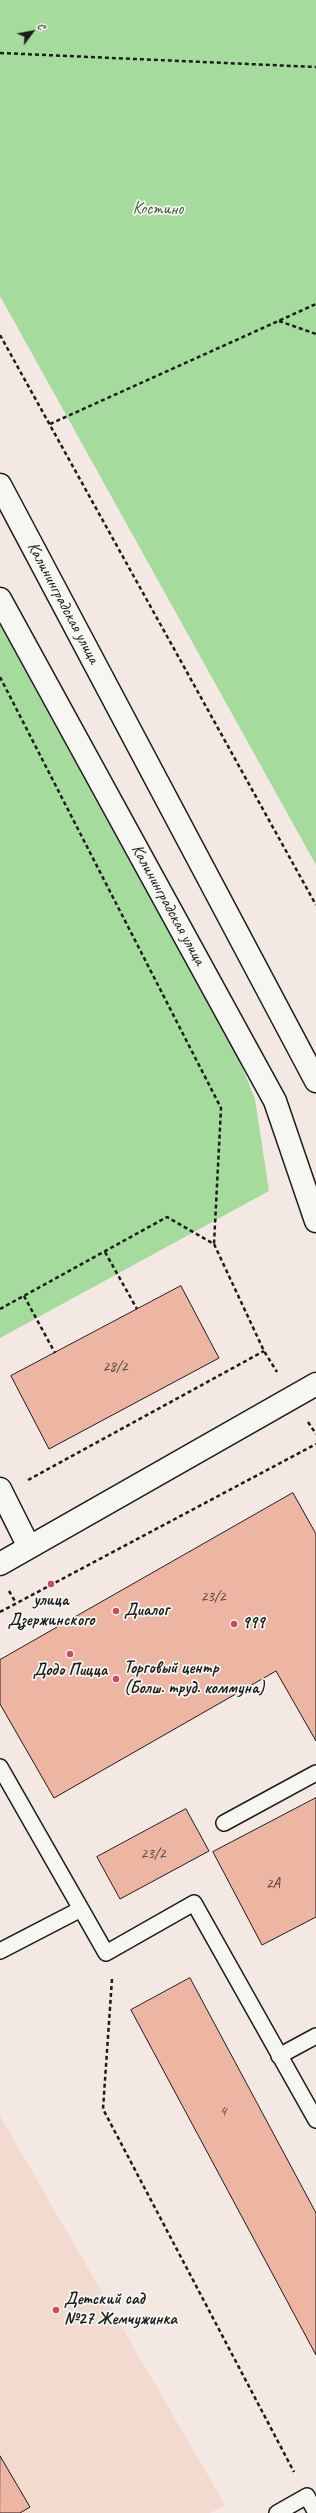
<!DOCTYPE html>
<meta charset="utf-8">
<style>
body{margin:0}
#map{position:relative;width:316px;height:2513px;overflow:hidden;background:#f4e9e2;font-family:Caveat,sans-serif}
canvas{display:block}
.north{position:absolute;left:12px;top:12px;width:40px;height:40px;-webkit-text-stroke:3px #f6f6f2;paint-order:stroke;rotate:58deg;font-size:11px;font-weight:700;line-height:16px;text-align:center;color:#1c1c1c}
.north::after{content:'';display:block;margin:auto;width:14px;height:18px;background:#1c1c1c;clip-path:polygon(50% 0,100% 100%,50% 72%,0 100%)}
</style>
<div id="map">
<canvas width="316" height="2513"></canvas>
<div class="north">С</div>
</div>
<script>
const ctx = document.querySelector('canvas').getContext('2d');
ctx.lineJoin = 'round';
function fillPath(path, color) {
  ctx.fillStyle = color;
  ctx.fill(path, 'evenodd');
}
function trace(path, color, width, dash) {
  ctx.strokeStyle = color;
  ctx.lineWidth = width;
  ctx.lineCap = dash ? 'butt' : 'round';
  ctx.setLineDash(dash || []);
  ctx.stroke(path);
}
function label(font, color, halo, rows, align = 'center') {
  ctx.font = font + ' Caveat,sans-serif';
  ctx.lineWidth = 3.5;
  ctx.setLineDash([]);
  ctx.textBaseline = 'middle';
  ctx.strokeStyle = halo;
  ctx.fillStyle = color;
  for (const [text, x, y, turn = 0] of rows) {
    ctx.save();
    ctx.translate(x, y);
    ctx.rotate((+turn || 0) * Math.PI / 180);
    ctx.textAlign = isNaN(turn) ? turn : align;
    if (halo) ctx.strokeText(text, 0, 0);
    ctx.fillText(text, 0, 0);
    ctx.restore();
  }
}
fillPath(new Path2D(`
 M0 2116 225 2505 210 2513H0Z`), '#f2dacf');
fillPath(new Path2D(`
 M0 0H316V865L0 296Z
 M0 623 233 1044 255 1099 269 1191 0 1338Z`), '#a6db9e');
const building = new Path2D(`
 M181 1286 219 1358 49 1449 11 1376Z
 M293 1493 316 1534V1741L276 1671 54 1798 0 1704V1660Z
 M316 1798V1917L262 1945 213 1852Z
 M186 1809 209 1851 120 1899 97 1857Z
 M190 1978 316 2213V2355L131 2010Z
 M0 2456 30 2507 20 2513H0Z`);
fillPath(building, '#edb6a3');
trace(building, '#1c1c1c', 1);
const lane = new Path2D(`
 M0 1767 81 1909 0 1951
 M224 1823 316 1773
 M81 1909 106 1953 194 1903 316 2120
 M279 2056 316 2036
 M277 2513 307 2496 316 2513`);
const street = new Path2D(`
 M0 1489 29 1547`);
const secondary = new Path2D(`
 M0 485 316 1081
 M0 599 275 1101 316 1221
 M0 1564 316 1384`);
trace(lane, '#1c1c1c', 18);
trace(street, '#1c1c1c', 25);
trace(secondary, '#1c1c1c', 25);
trace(new Path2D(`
 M0 53 316 67
 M279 321 316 334
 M0 335 316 905
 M50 424 316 304
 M0 677 221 1108 214 1244
 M105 1252 137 1309
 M24 1296 55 1353
 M0 1309 167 1217 214 1244 264 1351 277 1372
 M308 1422 316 1434
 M28 1480 264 1351
 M9 1591 16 1603
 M0 1612 316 1444
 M112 1979 103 2109 294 2472`), '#1c1c1c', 2.5, [4, 3]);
trace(lane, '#f6f6f2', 15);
trace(street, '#f6f6f2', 22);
trace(secondary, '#f6f6f2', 22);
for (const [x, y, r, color] of [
 [51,1584,4,"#d1495b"],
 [116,1611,4,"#d1495b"],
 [234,1624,4,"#d1495b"],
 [70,1654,4,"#d1495b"],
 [116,1679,4,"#d1495b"],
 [56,2310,4,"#d1495b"]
]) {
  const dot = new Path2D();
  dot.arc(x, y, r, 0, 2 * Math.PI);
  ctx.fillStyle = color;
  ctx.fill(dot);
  trace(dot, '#f6f6f2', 1.5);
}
label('15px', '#50423e', null, [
 ["28/2",115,1367],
 ["23/2",213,1597],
 ["23/2",153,1854],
 ["2А",273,1884],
 ["4",223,2112]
]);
label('17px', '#455543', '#f6f6f2', [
 ["Костино",158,210]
]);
label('17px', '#1c1c1c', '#f6f6f2', [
 ["Калининградская улица",63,603,62],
 ["Калининградская улица",168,905,61]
]);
label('bold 17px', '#1c1c1c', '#f6f6f2', [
 ["улица",51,1601,"center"],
 ["Дзержинского",51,1621,"center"],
 ["Диалог",124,1611],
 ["999",242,1624],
 ["Торговый центр",124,1669],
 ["(Болш. труд. коммуна)",124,1689],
 ["Додо Пицца",70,1671,"center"],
 ["Детский сад",64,2300],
 ["№27 Жемчужинка",64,2320]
], 'left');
</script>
